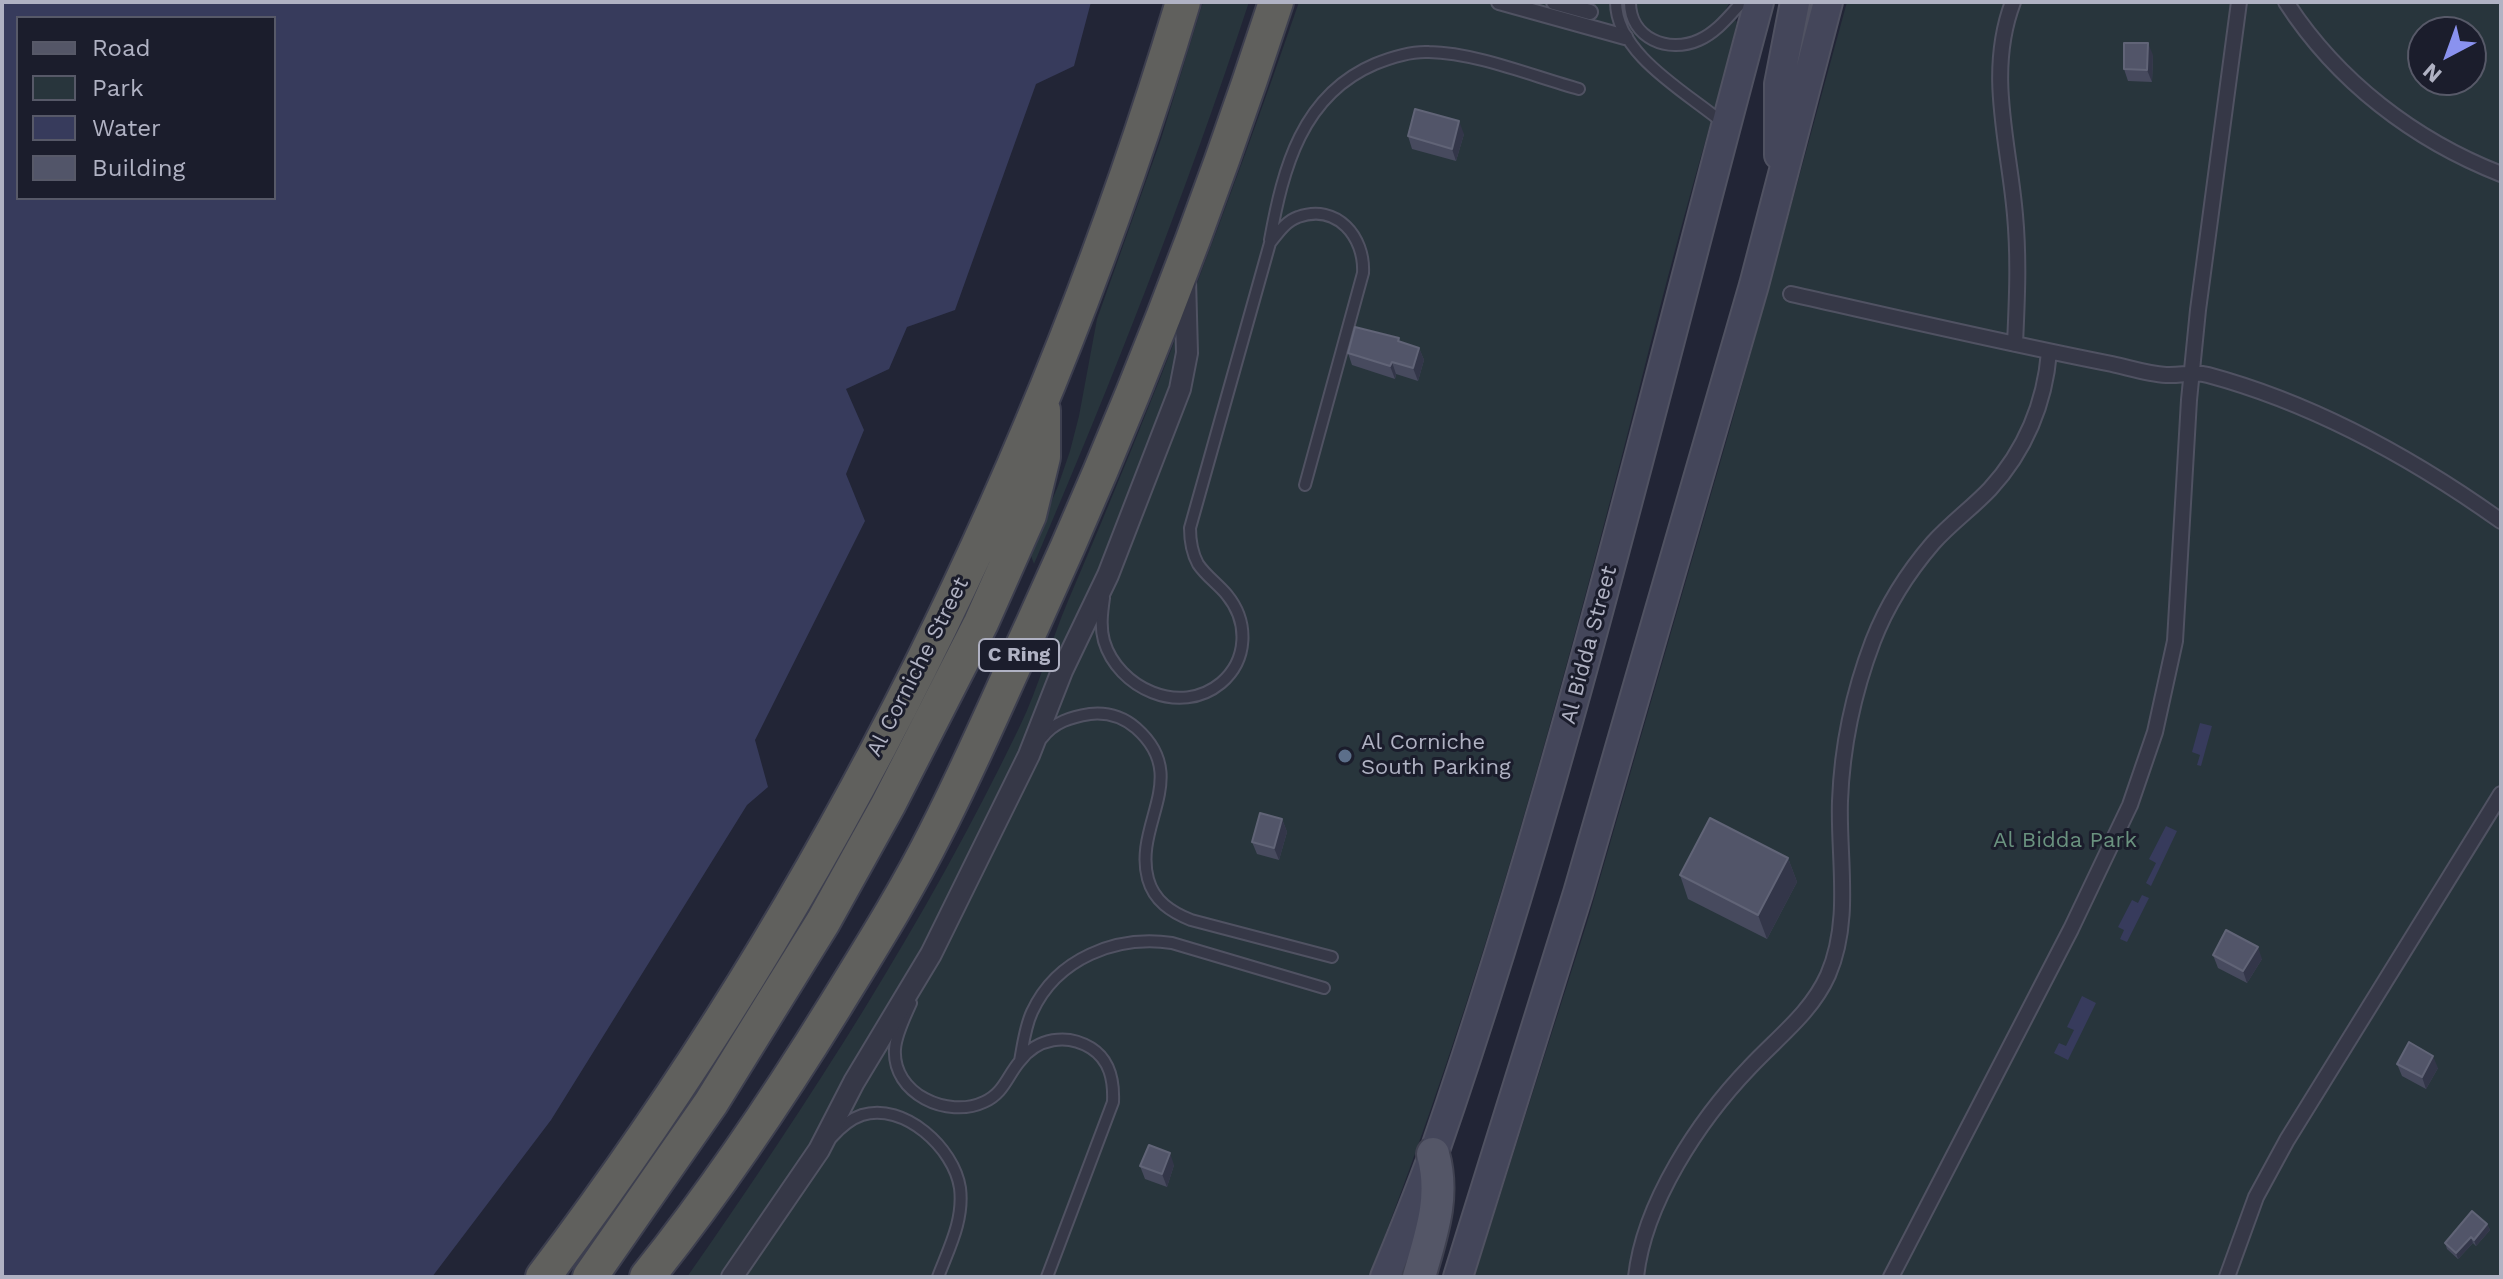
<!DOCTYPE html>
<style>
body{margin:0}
#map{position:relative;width:2503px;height:1279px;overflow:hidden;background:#222536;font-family:"Work Sans",sans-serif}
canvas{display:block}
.frame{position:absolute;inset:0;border:4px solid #b0b2c3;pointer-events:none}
.legend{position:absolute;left:16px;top:16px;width:260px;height:184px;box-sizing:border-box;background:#1b1d2c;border:2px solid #575968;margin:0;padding:10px 14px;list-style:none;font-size:24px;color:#b0b2c3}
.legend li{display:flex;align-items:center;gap:16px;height:40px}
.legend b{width:40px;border:2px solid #575968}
.north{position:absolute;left:2407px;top:16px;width:80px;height:80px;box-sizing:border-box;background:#1b1d2c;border:2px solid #575968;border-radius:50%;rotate:221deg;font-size:22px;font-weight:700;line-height:32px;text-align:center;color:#b0b2c3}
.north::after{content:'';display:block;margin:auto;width:28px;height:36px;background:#8a92ef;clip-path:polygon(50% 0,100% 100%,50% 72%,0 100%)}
</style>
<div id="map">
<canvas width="2503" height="1279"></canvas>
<div class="frame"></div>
<ul class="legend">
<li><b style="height:10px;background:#545667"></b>Road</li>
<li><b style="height:22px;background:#28353c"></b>Park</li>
<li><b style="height:22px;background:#373b5c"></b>Water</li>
<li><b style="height:22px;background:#525569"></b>Building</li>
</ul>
<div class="north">N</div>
</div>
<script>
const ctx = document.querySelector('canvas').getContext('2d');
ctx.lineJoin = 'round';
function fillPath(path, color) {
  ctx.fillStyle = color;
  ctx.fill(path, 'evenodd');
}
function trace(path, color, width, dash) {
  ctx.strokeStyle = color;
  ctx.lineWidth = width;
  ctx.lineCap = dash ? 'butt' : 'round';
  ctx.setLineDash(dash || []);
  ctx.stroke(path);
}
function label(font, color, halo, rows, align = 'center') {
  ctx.font = font + ' "Work Sans",sans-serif';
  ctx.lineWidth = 6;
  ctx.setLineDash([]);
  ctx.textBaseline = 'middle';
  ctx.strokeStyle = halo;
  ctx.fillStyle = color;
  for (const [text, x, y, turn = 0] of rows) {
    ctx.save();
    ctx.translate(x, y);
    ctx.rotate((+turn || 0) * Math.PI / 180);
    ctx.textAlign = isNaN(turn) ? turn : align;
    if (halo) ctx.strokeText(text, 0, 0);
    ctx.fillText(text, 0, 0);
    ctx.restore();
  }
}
fillPath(new Path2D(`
 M1203 2H1249C1186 193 1113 379 1034 564L1030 553 1058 486 1070 451 1079 416 1097 319 1161 139Z
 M1299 2H1730L1726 9 1737 22C1725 75 1709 128 1694 181 1674 252 1655 325 1637 397 1561 694 1481 991 1369 1277H687C810 1101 926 921 1019 728 1039 687 1050 643 1068 601 1153 404 1229 205 1299 2Z
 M1847 2H2501V1277H1474L1589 916 1731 425ZM2423 32H2471V80H2423Z`), '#28353c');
fillPath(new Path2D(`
 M2 2H1091L1074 66 1036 84 955 310 907 327 889 369 846 389 864 430 846 474 865 521 755 740 768 787 747 805 551 1120 432 1277H2ZM18 18H274V198H18Z
 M2200 723 2212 726 2201 766 2197 765 2200 755 2192 752Z
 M2166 826 2177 831 2151 886 2146 883 2156 863 2149 859Z
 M2142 895 2149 898 2127 942 2120 939 2124 930 2118 927 2132 900 2138 903Z
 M2082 996 2096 1003 2068 1060 2054 1053 2059 1043 2066 1046 2074 1030 2067 1027Z`), '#373b5c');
const service = new Path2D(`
 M1616 2C1616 54 1686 92 1722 122
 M1630 2C1630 38 1668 54 1699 40 1717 32 1729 16 1742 2
 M1270 240C1283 168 1302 95 1375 64 1392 57 1411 51 1429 52 1477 53 1532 76 1579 89
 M1104 598C1102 612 1100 627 1104 641 1118 688 1180 717 1221 683 1248 660 1249 622 1227 595 1218 584 1206 576 1198 564 1192 553 1190 541 1190 528L1270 243C1278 233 1286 221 1298 217 1337 203 1365 237 1363 273L1305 485
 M1042 738C1054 722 1071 717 1090 714 1108 712 1123 717 1136 728 1192 777 1133 824 1148 879 1154 901 1171 912 1191 920L1332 957
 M911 1003C905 1017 896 1034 895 1049 892 1094 948 1119 984 1102 1004 1093 1007 1076 1020 1061 1037 1038 1067 1033 1091 1048 1110 1060 1114 1080 1113 1102L1047 1277
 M1020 1061C1023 1045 1025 1027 1032 1012 1057 958 1116 935 1172 943L1324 988
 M832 1137C840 1128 850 1119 862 1115 904 1102 954 1148 960 1188 964 1220 949 1248 938 1277`);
const pedestrian = new Path2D(`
 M1499 2 1625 37
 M1554 2 1590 12
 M2013 2C1986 73 2009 143 2015 215 2019 258 2017 301 2015 344
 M2286 2C2337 81 2414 140 2501 174
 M1791 294C1898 318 2005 343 2112 364 2130 368 2148 374 2166 375 2181 376 2193 371 2208 375 2312 403 2414 459 2501 521
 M1636 1277C1644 1203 1699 1120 1750 1067 1778 1037 1811 1013 1828 975 1852 920 1838 858 1840 801 1842 747 1854 691 1873 641 1887 605 1908 572 1933 543 1951 523 1972 508 1990 489 2025 451 2045 403 2049 352
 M1891 1277 2071 929 2130 805 2155 732 2175 641 2189 400 2198 310 2239 2
 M2227 1277 2256 1197 2287 1140 2501 794`);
const minor = new Path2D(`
 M732 1277 819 1150 854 1082 931 954 1029 755 1062 671 1108 575 1180 389 1187 353 1185 279`);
const secondary = new Path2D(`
 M1779 155V84L1795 2
 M1385 1277C1402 1236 1419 1194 1434 1153 1565 776 1655 387 1759 2
 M1458 1277 1578 893 1754 285 1828 2`);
const primary = new Path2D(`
 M1419 1277C1431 1235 1445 1197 1433 1154`);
const trunk = new Path2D(`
 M543 1277C831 896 1046 459 1183 2
 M590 1277 711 1103 823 922 888 805 981 623 1029 515 1043 457V410
 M647 1277C716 1191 777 1100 835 1006 870 949 906 892 936 832 971 764 1001 693 1033 624 1126 421 1207 214 1276 2`);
trace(service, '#505262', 14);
trace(pedestrian, '#505262', 18);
trace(minor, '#505262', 24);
trace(secondary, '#505262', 32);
trace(primary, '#3f4150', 36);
trace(trunk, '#3d3f4f', 38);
trace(service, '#363847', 10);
trace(pedestrian, '#363847', 14);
trace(minor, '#363847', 20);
trace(secondary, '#44465a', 28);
trace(primary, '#545667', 32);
trace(trunk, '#60605d', 34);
fillPath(new Path2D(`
 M2153 55 2152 82 2128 81 2124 69Z
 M1464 134 1456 161 1412 149 1408 136Z
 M1399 338 1400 342 1419 348 1424 360 1418 381 1396 374 1395 379 1352 365 1348 353Z
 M1282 819 1287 832 1279 860 1257 854 1252 842Z
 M1788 858 1797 882 1767 939 1688 899 1680 875Z
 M2213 955 2262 959 2247 983 2218 968Z
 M2397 1064 2438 1068 2426 1089 2402 1076Z
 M1174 1165 1167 1187 1145 1179 1140 1166Z
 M2487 1224 2490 1230 2476 1246 2473 1243 2458 1259 2447 1249 2445 1243Z`), '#474a5e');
fillPath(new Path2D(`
 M2148 43 2153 55 2152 82 2147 70Z
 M1459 121 1464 134 1456 161 1452 149Z
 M1419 348 1424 360 1418 381 1413 368Z
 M1392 362 1396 374 1395 379 1390 366Z
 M1282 819 1287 832 1279 860 1274 848Z
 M1788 858 1797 882 1767 939 1758 915Z
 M2258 947 2262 959 2247 983 2243 971Z
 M2433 1056 2438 1068 2426 1089 2422 1077Z
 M1170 1153 1174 1165 1167 1187 1162 1174Z
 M2487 1224 2490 1230 2476 1246 2474 1240Z
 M2471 1237 2473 1243 2458 1259 2456 1253Z`), '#333649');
const building = new Path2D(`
 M2124 43H2148L2147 70 2124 69Z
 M1415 109 1459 121 1452 149 1408 136Z
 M1355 327 1399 338 1398 341 1419 348 1413 368 1392 362 1390 366 1348 353Z
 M1260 813 1282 819 1274 848 1252 842Z
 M1710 818 1788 858 1758 915 1680 875Z
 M2226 930 2258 947 2243 971 2213 955Z
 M2409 1042 2433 1056 2422 1077 2397 1064Z
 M1149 1145 1170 1153 1162 1174 1140 1166Z
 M2472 1211 2487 1224 2474 1240 2471 1237 2456 1253 2445 1243Z`);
fillPath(building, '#525569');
trace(building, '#616477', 2);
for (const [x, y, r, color] of [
 [1345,756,8,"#5c6f8a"]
]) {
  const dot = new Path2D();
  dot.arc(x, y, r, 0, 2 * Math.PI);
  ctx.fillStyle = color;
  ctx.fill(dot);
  trace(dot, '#1b1d2c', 3);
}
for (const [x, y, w] of [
 [1019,655,80]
]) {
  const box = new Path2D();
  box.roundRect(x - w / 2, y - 16, w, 32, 6);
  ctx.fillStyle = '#1b1d2c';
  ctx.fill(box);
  trace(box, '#b0b2c3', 2);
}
label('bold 20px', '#b0b2c3', null, [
 ["C Ring",1019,655]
]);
label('22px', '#b0b2c3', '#1b1d2c', [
 ["Al Bidda Street",1589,645,-75],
 ["Al Corniche Street",918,667,-63]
]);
label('22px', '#b0b2c3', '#1b1d2c', [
 ["Al Corniche",1361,743],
 ["South Parking",1361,768]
], 'left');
label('22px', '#6a927f', '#1b1d2c', [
 ["Al Bidda Park",2065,841]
]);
</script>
